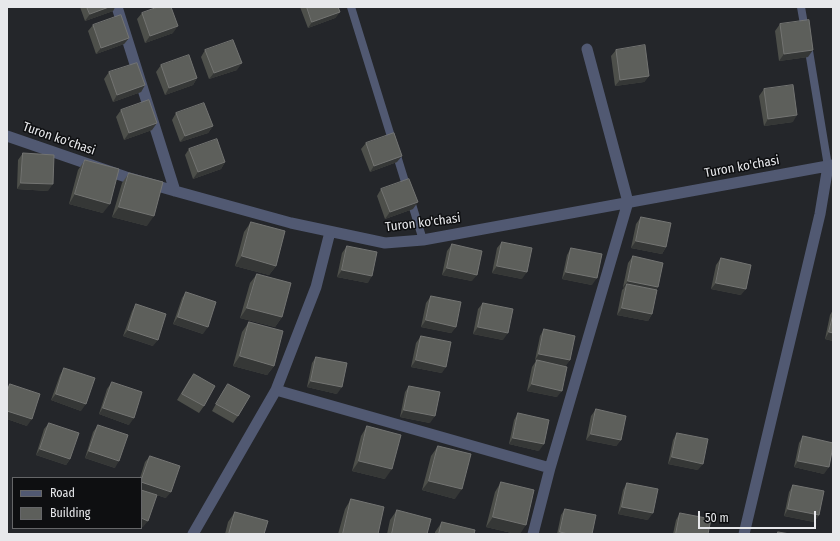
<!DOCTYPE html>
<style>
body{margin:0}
#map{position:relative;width:840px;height:541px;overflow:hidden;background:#24262a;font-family:"Fira Sans Condensed",sans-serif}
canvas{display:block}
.frame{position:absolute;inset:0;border:8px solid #e7e8eb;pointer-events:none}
.legend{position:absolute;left:12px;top:477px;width:130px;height:52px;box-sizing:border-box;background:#0e0f11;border:1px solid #656668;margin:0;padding:5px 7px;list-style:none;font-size:12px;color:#e7e8eb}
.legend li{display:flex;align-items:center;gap:8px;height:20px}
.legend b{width:20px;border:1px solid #656668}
.scale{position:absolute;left:698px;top:511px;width:118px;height:18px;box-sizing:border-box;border:2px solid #e7e8eb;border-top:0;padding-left:5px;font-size:12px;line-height:14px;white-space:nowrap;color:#e7e8eb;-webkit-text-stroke:3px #0e0f11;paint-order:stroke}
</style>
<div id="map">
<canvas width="840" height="541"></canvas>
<div class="frame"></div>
<ul class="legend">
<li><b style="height:5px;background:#515972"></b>Road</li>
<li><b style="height:11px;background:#5d5f5b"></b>Building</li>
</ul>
<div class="scale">50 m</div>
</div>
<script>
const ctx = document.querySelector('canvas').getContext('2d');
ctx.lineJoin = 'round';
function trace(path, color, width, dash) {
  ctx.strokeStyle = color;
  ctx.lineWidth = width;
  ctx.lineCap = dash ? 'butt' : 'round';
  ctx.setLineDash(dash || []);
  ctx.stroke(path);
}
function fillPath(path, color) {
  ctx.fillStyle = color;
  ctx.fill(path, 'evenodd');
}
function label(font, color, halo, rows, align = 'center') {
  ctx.font = font + ' "Fira Sans Condensed",sans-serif';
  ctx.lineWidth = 3;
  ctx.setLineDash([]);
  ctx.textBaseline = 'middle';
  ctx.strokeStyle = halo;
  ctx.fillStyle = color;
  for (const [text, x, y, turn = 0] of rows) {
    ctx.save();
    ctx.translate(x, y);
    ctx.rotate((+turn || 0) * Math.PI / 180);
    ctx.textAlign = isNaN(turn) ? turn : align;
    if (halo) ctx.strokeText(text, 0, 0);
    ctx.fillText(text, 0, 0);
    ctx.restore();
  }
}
trace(new Path2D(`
 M351 7 423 240
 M801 7 805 30
 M808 45 828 166`), '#515972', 8);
trace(new Path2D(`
 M117 7 175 191
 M7 136 126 177 175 191 291 223 385 243 423 240 833 165
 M276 390 550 468
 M193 534 276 390 316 287 330 232
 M533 534 550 468 628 202 587 49
 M744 534 820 214 828 166`), '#515972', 11);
fillPath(new Path2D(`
 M80 7H115L113 11 85 21Z
 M300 7H338L340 12 335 18 308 28Z
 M142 13 173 33 145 43 137 19Z
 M780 24 808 57 779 61 775 31Z
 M93 25 129 38 124 44 96 54 88 31Z
 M205 50 237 70 209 79 201 57Z
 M616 50 649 76 644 82 615 86 611 56Z
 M161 65 197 78 193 85 165 95 156 72Z
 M109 72 145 85 141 92 113 102 104 79Z
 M764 89 793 122 764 126 759 96Z
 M121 110 152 130 124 140 116 117Z
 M176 113 213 126 208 133 180 142 172 120Z
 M366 143 397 162 370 172 361 149Z
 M189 149 225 162 221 169 193 179 185 155Z
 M23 153 48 191 17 189 18 160Z
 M85 160 103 213 69 204 78 170Z
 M129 173 147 226 112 217 122 183Z
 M381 189 413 209 385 219 377 196Z
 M641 217 666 247 662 254 631 248 636 224Z
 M251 222 276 266 269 275 235 266 244 232Z
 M502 242 522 279 492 273 497 248Z
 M452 244 472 281 442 275 447 251Z
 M347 246 368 283 337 277 342 253Z
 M571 248 592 285 562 279 567 255Z
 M633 256 658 287 656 290 652 314 648 321 617 315 622 290 624 288 623 287 628 263Z
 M721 258 741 295 711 289 716 265Z
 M257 274 282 317 275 327 240 318 250 283Z
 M186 292 203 334 173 324 182 298Z
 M431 296 456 327 451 333 421 327 426 303Z
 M483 303 503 340 473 334 478 309Z
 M136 304 153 346 123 336 132 311Z
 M833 310V341L825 339 830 315Z
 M249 322 274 366 267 375 233 366 242 332Z
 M544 329 570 360 565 366 557 397 527 391 532 367 536 361 535 360 540 336Z
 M421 336 442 373 411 367 416 343Z
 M316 357 337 394 307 387 312 363Z
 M64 368 81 411 51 400 60 375Z
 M194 374 204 406 199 413 177 400 189 380Z
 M112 382 129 425 99 414 107 389Z
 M10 384 27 426 7 419V388Z
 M228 384 238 416 233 423 212 411 223 391Z
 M409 386 430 423 400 417 405 392Z
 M596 409 621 440 616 446 586 440 591 416Z
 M518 413 539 451 509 444 514 420Z
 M49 423 70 459 66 465 36 455 44 429Z
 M98 425 115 468 85 458 93 432Z
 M367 426 385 479 352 471 361 436Z
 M677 433 698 470 668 464 673 440Z
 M803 436 824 474 794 467 799 443Z
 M438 446 455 499 422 490 431 456Z
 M150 456 166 498 141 490V478H140L145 462Z
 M501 482 520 534H516L486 527 495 492Z
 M627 483 648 520 618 514 623 490Z
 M793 485 819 515 814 522 784 516 789 492Z
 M351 499 378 534H338L345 509Z
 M565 509 592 534H557L561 515Z
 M397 510 427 534H387L390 520Z
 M235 512 264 534H225L228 522Z
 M680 513 708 534H673L676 520Z
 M442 522 474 534H435V532Z`), '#4d4f4a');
fillPath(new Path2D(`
 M109 7H115L113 11 85 21 90 14Z
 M340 12 335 18 308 28 312 22Z
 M178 26 173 33 145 43 150 36Z
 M129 38 124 44 96 54 101 48Z
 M813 50 808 57 779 61 784 54Z
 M242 63 237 70 209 79 214 73Z
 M649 76 644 82 615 86 620 80Z
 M197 78 193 85 165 95 169 88Z
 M145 85 141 92 113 102 117 95Z
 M797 115 793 122 764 126 768 119Z
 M157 123 152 130 124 140 129 133Z
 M213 126 208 133 180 142 185 136Z
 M402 156 397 162 370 172 374 166Z
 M225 162 221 169 193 179 198 172Z
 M21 183 53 184 48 191 17 189Z
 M75 194 110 204 103 213 69 204Z
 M418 202 413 209 385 219 390 212Z
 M119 207 154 216 147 226 112 217Z
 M636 241 666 247 662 254 631 248Z
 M242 256 276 266 269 275 235 266Z
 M497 266 527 272 522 279 492 273Z
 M447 268 477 275 472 281 442 275Z
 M342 270 372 276 368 283 337 277Z
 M566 272 597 278 592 285 562 279Z
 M628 281 658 287 654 294 627 284 624 288 623 287Z
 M716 283 746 289 741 295 711 289Z
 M247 308 282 317 275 327 240 318Z
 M622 308 652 314 648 321 617 315Z
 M178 317 208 327 203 334 173 324Z
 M426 320 456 327 451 333 421 327Z
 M478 327 508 333 503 340 473 334Z
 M128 330 158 340 153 346 123 336Z
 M829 332 833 333V341L825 339Z
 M539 354 570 360 565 367 535 360Z
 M240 356 274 366 267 375 233 366Z
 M416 360 446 367 442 373 411 367Z
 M311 381 342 387 337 394 307 387Z
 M532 384 562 391 557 397 527 391Z
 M56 394 86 404 81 411 51 400Z
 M103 408 134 418 129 425 99 414Z
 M404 410 435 416 430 423 400 417Z
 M7 411 32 419 27 426 7 419Z
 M591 434 621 440 616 446 586 440Z
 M513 438 544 444 539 451 509 444Z
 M40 449 70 459 66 465 36 455Z
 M89 451 119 461 115 468 85 458Z
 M672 457 703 464 698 470 668 464Z
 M359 461 392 469 385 479 352 471Z
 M798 461 829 467 824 474 794 467Z
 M429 481 462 489 455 499 422 490Z
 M141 482 171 492 166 498 141 490Z
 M622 507 653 513 648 520 618 514Z
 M788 509 819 515 814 522 784 516Z
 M493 517 526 525 520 534H516L486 527Z
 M141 518 148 521 143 527H141Z`), '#353736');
const building = new Path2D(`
 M87 7H109L90 14Z
 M158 7H171L178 26 150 36 142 13Z
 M307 7H338L340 12 312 22Z
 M121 15 129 38 101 48 93 25Z
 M809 20 813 50 784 54 780 24Z
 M233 40 242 63 214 73 205 50Z
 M645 45 649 76 620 80 616 50Z
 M189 55 197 78 169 88 161 65Z
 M137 63 145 85 117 95 109 72Z
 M793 85 797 115 768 119 764 89Z
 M149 100 157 123 129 133 121 110Z
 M204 103 213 126 185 136 176 113Z
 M394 133 402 156 374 166 366 143Z
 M217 139 225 162 198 172 189 149Z
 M23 153 54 155 53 184 21 183Z
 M85 160 119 169 110 204 75 194Z
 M129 173 163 182 154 216 119 207Z
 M409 179 418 202 390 212 381 189Z
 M641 217 671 223 666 247 636 241Z
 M251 222 285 231 276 266 242 256Z
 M502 242 532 248 527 272 497 266Z
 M452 244 482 251 477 275 447 268Z
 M347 246 377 252 372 276 342 270Z
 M571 248 602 254 597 278 566 272Z
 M633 256 663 263 658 287 628 281Z
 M721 258 751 265 746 289 716 283Z
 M257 274 291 283 282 317 247 308Z
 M627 284 657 290 652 314 622 308Z
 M186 292 216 302 208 327 178 317Z
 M431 296 461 302 456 327 426 320Z
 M483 303 513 309 508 333 478 327Z
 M136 304 166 314 158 340 128 330Z
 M833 315V333L829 332Z
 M249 322 283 331 274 366 240 356Z
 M544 329 575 336 570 360 539 354Z
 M421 336 451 342 446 367 416 360Z
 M316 357 347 363 342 387 311 381Z
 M537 360 567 367 562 391 532 384Z
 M64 368 95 378 86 404 56 394Z
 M194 374 215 386 204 406 182 394Z
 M112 382 142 392 134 418 103 408Z
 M10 384 40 394 32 419 7 411V393Z
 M228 384 250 396 238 416 216 404Z
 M409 386 440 392 435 416 404 410Z
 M596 409 626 416 621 440 591 434Z
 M518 413 549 420 544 444 513 438Z
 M49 423 79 433 70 459 40 449Z
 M98 425 128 435 119 461 89 451Z
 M367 426 401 435 392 469 359 461Z
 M677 433 708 439 703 464 672 457Z
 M803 436 833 443V446L829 467 798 461Z
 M438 446 471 454 462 489 429 481Z
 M150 456 180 466 171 492 141 482Z
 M501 482 534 490 526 525 493 517Z
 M627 483 658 489 653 513 622 507Z
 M793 485 824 491 819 515 788 509Z
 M141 490 157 495 148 521 141 518Z
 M351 499 384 507 378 534H343Z
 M565 509 596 515 592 534H568L560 532Z
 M397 510 431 519 427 534H392Z
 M235 512 268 521 264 534H229Z
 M680 513 711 519 708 534H676Z
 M442 522 475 530 474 534H439Z
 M778 532 790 534H778Z`);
fillPath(building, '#5d5f5b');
trace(building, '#737472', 1);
label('13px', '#e7e8eb', '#0e0f11', [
 ["Turon ko'chasi",59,139,19],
 ["Turon ko'chasi",742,167,-10],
 ["Turon ko'chasi",423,223,-7]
]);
</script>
